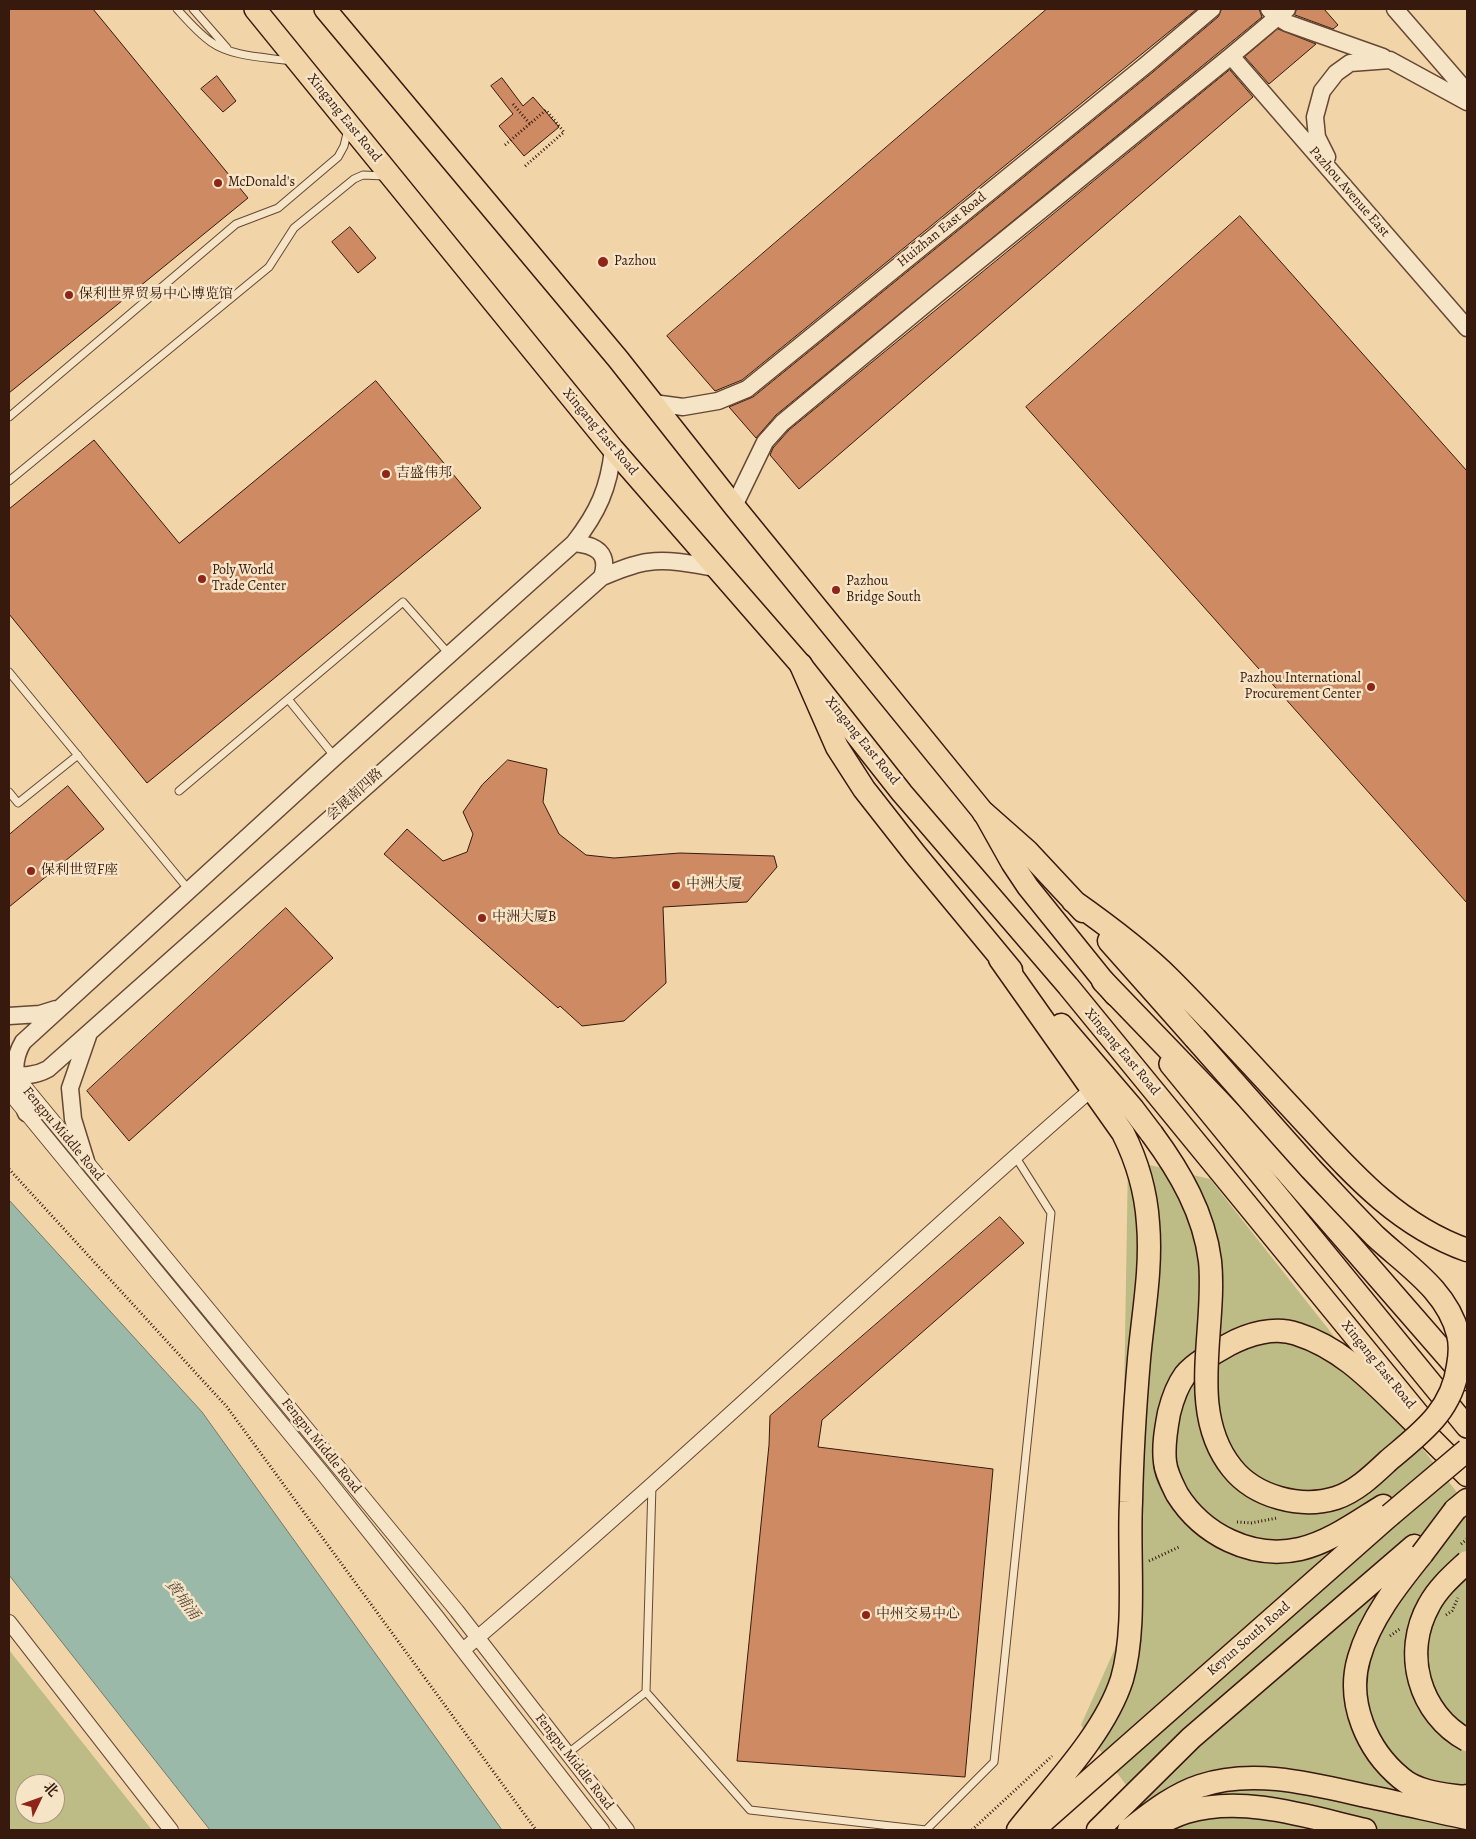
<!DOCTYPE html>
<meta charset="utf-8">
<style>
body{margin:0}
#map{position:relative;width:1476px;height:1839px;overflow:hidden;background:#f1d5a8;font-family:Alegreya,"Noto Serif SC",serif}
canvas{display:block}
.frame{position:absolute;inset:0;border:10px solid #38190e;pointer-events:none}
.north{position:absolute;left:15px;top:1774px;width:50px;height:50px;box-sizing:border-box;background:#f6e4c6;border:1px solid #aa937c;border-radius:50%;rotate:48deg;font-size:14px;font-weight:700;line-height:20px;text-align:center;color:#38190e}
.north::after{content:'';display:block;margin:auto;width:18px;height:22px;background:#8f2418;clip-path:polygon(50% 0,100% 100%,50% 72%,0 100%)}
</style>
<div id="map">
<canvas width="1476" height="1839"></canvas>
<div class="frame"></div>
<div class="north">北</div>
</div>
<script>
const ctx = document.querySelector('canvas').getContext('2d');
ctx.lineJoin = 'round';
function fillPath(path, color) {
  ctx.fillStyle = color;
  ctx.fill(path, 'evenodd');
}
function trace(path, color, width, dash) {
  ctx.strokeStyle = color;
  ctx.lineWidth = width;
  ctx.lineCap = dash ? 'butt' : 'round';
  ctx.setLineDash(dash || []);
  ctx.stroke(path);
}
function label(font, color, halo, rows, align = 'center') {
  ctx.font = font + ' Alegreya,"Noto Serif SC",serif';
  ctx.lineWidth = 5;
  ctx.setLineDash([]);
  ctx.textBaseline = 'middle';
  ctx.strokeStyle = halo;
  ctx.fillStyle = color;
  for (const [text, x, y, turn = 0] of rows) {
    ctx.save();
    ctx.translate(x, y);
    ctx.rotate((+turn || 0) * Math.PI / 180);
    ctx.textAlign = isNaN(turn) ? turn : align;
    if (halo) ctx.strokeText(text, 0, 0);
    ctx.fillText(text, 0, 0);
    ctx.restore();
  }
}
fillPath(new Path2D(`
 M1128 1160 1210 1179 1467 1505V1830H1160L1081 1725 1120 1637Z
 M9 1650 152 1830H9ZM25 1784H55V1814H25Z`), '#bdbc86');
const water = new Path2D(`
 M9 1200 202 1412 502 1830H210L9 1575Z`);
fillPath(water, '#9bb9a8');
trace(water, '#73796a', 1);
const building = new Path2D(`
 M9 9H93L248 198 9 393Z
 M1047 9H1197L742 380 715 391 667 336Z
 M1222 9H1259L1262 17 776 415 756 438 729 407 753 397 1153 72 1218 17Z
 M1297 9H1324L1338 25 1333 29 1295 15Z
 M1278 29 1316 44 1269 84 1245 57Z
 M1230 70 1253 97 799 489 770 455 773 448 789 430Z
 M217 76 236 101 223 112 201 89Z
 M502 78 523 106 533 97 559 127 524 156 499 126 513 114 491 86Z
 M1240 216 1467 471V903L1026 407Z
 M350 227 376 258 358 273 332 242Z
 M376 381 481 508 147 783 9 614V509L94 440 179 543Z
 M508 760 547 769 543 802 559 834 586 855 614 858 680 853 774 856 777 867 747 902 663 907 666 983 624 1021 582 1026 560 1006 558 1008 384 854 407 829 443 861 467 852 473 834 463 812 482 785Z
 M68 786 104 829 9 907V835Z
 M286 908 333 958 129 1141 87 1091Z
 M1000 1217 1024 1243 822 1420 818 1447 993 1469 965 1777 737 1761 769 1445 770 1416Z`);
fillPath(building, '#cd8a63');
trace(building, '#38190e', 1);
const service = new Path2D(`
 M177 9C188 21 198 33 211 42 232 57 265 57 290 61
 M193 9 227 48
 M9 417 236 224 278 208 338 157 344 146 348 129
 M9 481 269 267 294 228 354 179 363 175 384 176
 M9 672 189 890
 M288 699 335 757
 M179 791 403 602 449 654
 M9 792 18 803 78 755
 M652 1485 646 1692 750 1810 926 1830 994 1762 1051 1213 1015 1156
 M567 1754 646 1692`);
const minor = new Path2D(`
 M15 1075 457 1611 627 1830
 M9 1092 323 1474 437 1617 602 1830
 M9 1622 171 1830
 M463 1650C677 1468 880 1273 1092 1089`);
const tertiary = new Path2D(`
 M1269 9 1277 17 1287 23 1383 57
 M1395 9 1467 92
 M1231 56 1467 328
 M1327 157 1317 137 1315 117 1322 91 1336 73 1350 63 1390 60 1467 102
 M653 403 683 407 718 401 747 389 1147 64 1212 9
 M734 506 765 442 782 423 939 293 1231 56 1287 9
 M574 543C596 545 610 553 602 577
 M9 1016 40 1014 56 1009
 M9 1072C21 1078 37 1075 48 1069L602 577C617 571 632 564 648 562 670 559 693 564 715 568
 M26 1113C18 1087 8 1067 23 1042L335 757 574 543C598 512 609 488 613 449
 M86 1161 73 1119 70 1088 88 1036`);
const primary = new Path2D(`
 M255 9 613 449 801 665 902 793 1068 986 1420 1416
 M325 9 618 359 734 506 984 813 1012 863 1028 887 1115 995
 M1170 1064 1467 1427`);
const trunk = new Path2D(`
 M801 665 837 747 864 789 915 854 1011 970
 M984 813 1027 851 1083 911
 M1073 901C1107 925 1141 950 1170 979 1215 1024 1257 1071 1300 1117 1350 1171 1396 1225 1467 1250
 M1109 941 1195 1038
 M1000 959 1123 1133C1137 1161 1146 1192 1148 1223 1152 1268 1143 1314 1139 1359 1135 1406 1132 1454 1131 1502 1128 1556 1137 1627 1122 1679 1105 1733 1053 1786 1018 1830
 M1103 981 1285 1170 1467 1379
 M1061 1025 1133 1109 1152 1134
 M1383 1506C1357 1522 1330 1542 1300 1549 1251 1560 1202 1534 1177 1494 1172 1484 1166 1473 1165 1462 1163 1446 1166 1429 1169 1413 1172 1401 1177 1386 1185 1375 1196 1362 1214 1353 1228 1345 1248 1334 1275 1326 1297 1334 1341 1348 1371 1380 1403 1411 1424 1432 1446 1454 1467 1475
 M1455 1510 1467 1500
 M1422 1554C1397 1585 1370 1619 1359 1658 1346 1702 1367 1750 1401 1778 1417 1792 1442 1794 1462 1797L1467 1796
 M1033 1830 1390 1515
 M1098 1830 1191 1738 1414 1546
 M1129 1830C1151 1813 1173 1795 1200 1786 1253 1768 1313 1784 1366 1796 1400 1803 1434 1811 1467 1818
 M1148 1830C1160 1823 1173 1816 1186 1812 1244 1795 1309 1817 1365 1830`);
trace(service, '#664834', 9);
trace(minor, '#664834', 16);
trace(tertiary, '#664834', 19);
trace(primary, '#38190e', 24);
trace(trunk, '#38190e', 25);
trace(new Path2D(`
 M513 104 530 124
 M505 145 546 110 564 132 524 167
 M9 1169 227 1407 536 1830
 M1237 1522 1251 1523 1277 1518
 M1149 1561 1179 1547
 M1446 1615 1452 1611 1458 1598
 M1390 1636 1401 1628
 M972 1830 1052 1756`), '#38190e', 3, [1, 2.5]);
trace(service, '#f6e4c6', 7);
trace(minor, '#f6e4c6', 14);
trace(tertiary, '#f6e4c6', 16);
trace(primary, '#f1d5a8', 21);
trace(trunk, '#f1d5a8', 22);
const trunkBridge = new Path2D(`
 M1152 1134C1180 1172 1204 1213 1210 1261 1217 1328 1186 1411 1232 1468 1255 1497 1301 1509 1336 1498 1357 1491 1374 1474 1389 1460 1421 1433 1452 1411 1458 1366 1460 1355 1461 1345 1458 1334 1447 1290 1406 1265 1375 1236 1353 1214 1332 1191 1311 1169 1272 1126 1234 1082 1195 1038
 M1390 1515 1467 1450
 M1422 1554 1455 1510
 M1467 1562C1453 1575 1438 1588 1429 1605 1402 1653 1419 1714 1467 1740`);
trace(trunkBridge, '#38190e', 25, []);
trace(new Path2D(`
 M1461 1544 1467 1539`), '#38190e', 3, [1, 2.5]);
trace(trunkBridge, '#f1d5a8', 22);
for (const [x, y, r, color] of [
 [218,183,5,"#8f2418"],
 [603,262,6,"#8f2418"],
 [69,295,5,"#8f2418"],
 [386,474,5,"#8f2418"],
 [202,579,5,"#8f2418"],
 [836,590,5,"#8f2418"],
 [1371,687,5,"#8f2418"],
 [31,871,5,"#8f2418"],
 [676,885,5,"#8f2418"],
 [482,918,5,"#8f2418"],
 [866,1615,5,"#8f2418"]
]) {
  const dot = new Path2D();
  dot.arc(x, y, r, 0, 2 * Math.PI);
  ctx.fillStyle = color;
  ctx.fill(dot);
  trace(dot, '#f6e4c6', 2);
}
label('14px', '#38190e', '#f6e4c6', [
 ["Xingang East Road",344,118,51],
 ["Pazhou Avenue East",1349,192,49],
 ["Huizhan East Road",942,230,-39],
 ["Xingang East Road",600,432,50],
 ["Xingang East Road",862,741,51],
 ["会展南四路",355,795,-42],
 ["Xingang East Road",1122,1052,50],
 ["Fengpu Middle Road",63,1134,50],
 ["Xingang East Road",1378,1365,51],
 ["Fengpu Middle Road",321,1446,51],
 ["Keyun South Road",1249,1639,-41],
 ["Fengpu Middle Road",574,1762,52]
]);
label('14px', '#38190e', '#f6e4c6', [
 ["McDonald's",228,183],
 ["Pazhou",614,262],
 ["保利世界贸易中心博览馆",79,295],
 ["吉盛伟邦",396,474],
 ["Poly World",212,571],
 ["Trade Center",212,587],
 ["Pazhou",846,582],
 ["Bridge South",846,598],
 ["Pazhou International",1361,679,"right"],
 ["Procurement Center",1361,695,"right"],
 ["保利世贸F座",41,871],
 ["中洲大厦",686,885],
 ["中洲大厦B",492,918],
 ["中州交易中心",876,1615]
], 'left');
label('italic 15px', '#56493c', '#f6e4c6', [
 ["黄埔涌",182,1600,53]
]);
</script>
